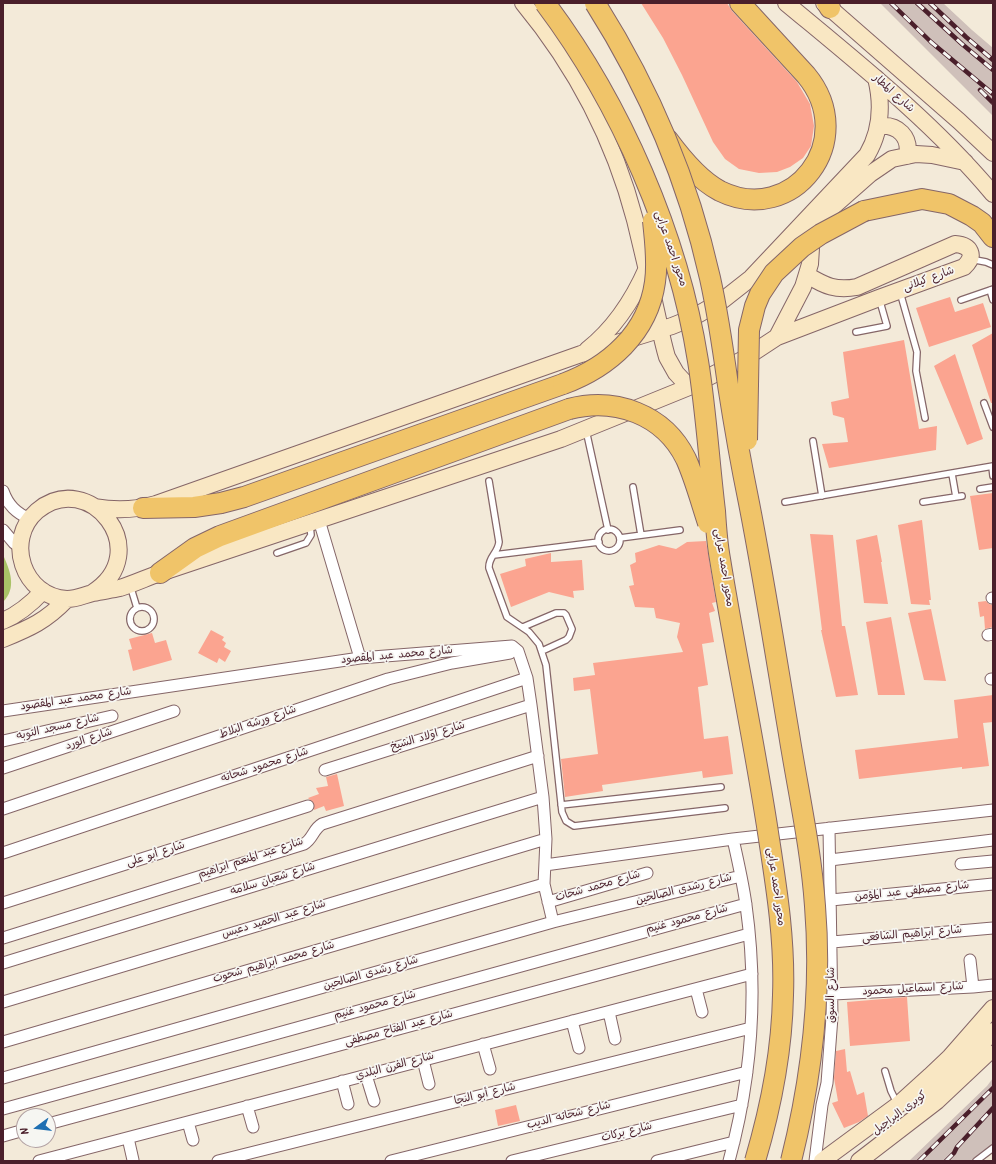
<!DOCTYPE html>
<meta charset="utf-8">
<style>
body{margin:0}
#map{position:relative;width:996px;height:1164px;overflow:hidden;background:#f3ead9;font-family:Kalam,sans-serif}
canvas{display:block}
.frame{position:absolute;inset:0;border:4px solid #4a1f2b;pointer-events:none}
.north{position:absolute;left:16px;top:1108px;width:40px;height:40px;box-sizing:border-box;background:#f6f6f2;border:1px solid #b1a0a2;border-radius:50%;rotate:255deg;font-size:11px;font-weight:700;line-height:16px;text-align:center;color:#4a1f2b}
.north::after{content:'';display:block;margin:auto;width:14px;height:18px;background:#1f6fb2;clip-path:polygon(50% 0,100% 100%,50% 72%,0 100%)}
</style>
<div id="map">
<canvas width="996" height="1164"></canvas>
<div class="frame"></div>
<div class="north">N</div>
</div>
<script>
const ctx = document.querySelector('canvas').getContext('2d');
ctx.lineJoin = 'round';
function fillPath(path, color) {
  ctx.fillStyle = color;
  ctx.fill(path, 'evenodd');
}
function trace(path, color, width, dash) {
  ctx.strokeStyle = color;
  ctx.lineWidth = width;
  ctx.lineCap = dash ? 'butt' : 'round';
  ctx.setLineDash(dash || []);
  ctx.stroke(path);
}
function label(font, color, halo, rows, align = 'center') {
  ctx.font = font + ' Kalam,"Playpen Sans Arabic",sans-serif';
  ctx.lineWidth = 3.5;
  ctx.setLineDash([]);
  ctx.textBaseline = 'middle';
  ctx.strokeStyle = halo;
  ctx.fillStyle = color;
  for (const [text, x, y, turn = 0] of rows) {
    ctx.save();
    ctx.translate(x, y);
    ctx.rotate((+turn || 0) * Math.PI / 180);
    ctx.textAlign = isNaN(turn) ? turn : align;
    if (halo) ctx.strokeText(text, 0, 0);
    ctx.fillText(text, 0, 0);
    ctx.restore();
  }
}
fillPath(new Path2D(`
 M880 3H943L972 30 993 48V116Z
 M993 1078V1144L970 1161H909L987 1086Z`), '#cfc0ba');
fillPath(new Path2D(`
 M3 555C10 570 17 588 3 602Z`), '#aac267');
fillPath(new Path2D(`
 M641 3H727L732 11 797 82 810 104 814 126 811 146 803 158 790 167 777 172 759 173 739 169 725 159 713 142 682 75 663 38Z
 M950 297 955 312 983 303 991 327 929 347 916 308Z
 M993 333V403H991L972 345Z
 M904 340 919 429 937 426 936 450 829 468 822 444 848 442 844 418 833 415 831 402 849 398 843 352Z
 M955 354 983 439 967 445 934 366Z
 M993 493V548L979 550 970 496Z
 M922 520 931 600H929L930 605 911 604 898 525Z
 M810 534 833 535 842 626H845L858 695 836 697 821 630H822Z
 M877 535 882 562H881L888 604 864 603 856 540Z
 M706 541 716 602 712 603 715 611 709 613 714 642 702 644 708 685 698 687 704 739 728 736 733 774 703 778 702 771 602 785 603 791 565 797 561 759 598 754 590 689 574 691 573 678 595 675 593 663 683 652 677 637 680 623 656 618 654 608 635 607 629 586 634 585 630 565 636 562 635 553 659 545 676 549 687 542Z
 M551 553V562L582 560 584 590 573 591 574 598 549 592 511 607 500 574 526 566 525 559Z
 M986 601 989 604 993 605V627L985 629 984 616 980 617 978 602Z
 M931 609 946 681 924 680 908 613Z
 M891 617 905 695H878L866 622Z
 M211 630 224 637 222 640 226 643 224 647 231 651 225 662 219 658 217 663 198 653Z
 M152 633 155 643 166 640 172 660 133 671 128 650 132 649 129 639Z
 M993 695V722L983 723 989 766 962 769V767L859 779 855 750 958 738 954 700Z
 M337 774 344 806 326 811 324 806 314 810V804L308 798 319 794 316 788 328 786 326 777Z
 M907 997 910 1041 850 1046 847 1002Z
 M845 1049 847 1072 850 1071 857 1095 864 1092 868 1116 859 1122 844 1128 832 1103 838 1101 834 1078 836 1051Z
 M516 1105 520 1121 498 1126 495 1110Z`), '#fba490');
const lane = new Path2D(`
 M970 259 986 262 993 265
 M990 290 993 300
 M900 292 917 352 916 371 925 418
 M961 300 993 289
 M856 332 887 326 879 298
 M984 403 993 427
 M586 430 608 530
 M813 441 822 496
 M992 467 993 476
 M952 474 956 497
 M489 481 499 542C498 553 488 557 489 568L507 617 529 632 539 644 546 665 562 812 566 821 574 826 725 808
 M633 487 641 535
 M980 489 993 487
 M785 502 993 466
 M923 502 962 496
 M598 540a11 11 0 1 1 22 0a11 11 0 1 1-22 0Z
 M620 538 680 530
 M277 553 306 543 311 535 310 525
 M494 555 599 542
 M130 585 137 608
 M130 619a12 12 0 1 1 24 0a12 12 0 1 1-24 0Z
 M523 627 556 613H564L566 615 572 629 569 637 566 640 542 651
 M561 805 721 787
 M885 1071 891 1091 898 1105
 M976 1161 993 1148`);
const street = new Path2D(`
 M3 491C8 505 16 513 30 519
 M319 520 360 658
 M3 530 14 543 20 547
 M992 598H993
 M988 635 993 634
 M991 679H993
 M3 711 360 658 512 646 518 651 527 678 531 705 543 797 546 839 544 884 553 922
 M3 741 112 716
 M3 768 174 711
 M325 770 531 705
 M3 809 388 679 452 663 510 653
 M3 853 527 678
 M830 860 993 840
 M961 864 993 861
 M545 865 733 839 993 810
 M831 900 993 884
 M548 902 647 873
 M3 903 308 806
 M3 938 304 844C313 839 313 829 322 824L538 756
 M832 942 993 928
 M970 960 973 987
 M3 963 543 797
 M696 989 702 1012
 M833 994 973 987 993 985
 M3 1002 546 839
 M609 1012 615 1039
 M572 1021 579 1048
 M3 1042 544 884
 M483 1044 490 1069
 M423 1060 429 1084
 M366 1075 374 1101
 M3 1078 553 922 741 876
 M342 1081 348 1104
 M247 1106 253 1127
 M3 1109 746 904
 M188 1122 193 1140
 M48 1124 749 934
 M3 1136 24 1130
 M128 1138 133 1160
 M39 1161 752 974
 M218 1161 751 1028
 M391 1161 747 1072
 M512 1161 742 1105
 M657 1161 734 1142
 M729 1161C752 1077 758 991 746 905 743 883 738 861 733 839
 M815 1161 822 1105 827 1083 832 1017 829 828`);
const secondary = new Path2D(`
 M523 3C576 67 614 140 635 220 642 249 649 278 655 306 659 323 662 340 667 357L676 373 689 387
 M786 3C857 62 934 123 993 194
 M824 3 959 121 993 153
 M879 126C898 124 911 137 907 156
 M777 337 879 298 964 267C976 256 971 245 955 244L857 287C836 291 825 286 807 275
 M587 350C615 328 633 300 647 268
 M95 507C117 511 136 510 156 504L581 354 672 326 692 318 723 300 751 278 867 155C881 131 883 106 876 78
 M92 593C157 552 89 467 37 511 4 540 23 597 67 599 77 599 84 595 93 593 102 591 111 590 120 588 133 584 146 578 160 573L561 439 689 387 742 360 777 337 803 287 810 264 812 232 821 219 828 211 870 174 892 159 916 154 932 155 965 162
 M3 621C19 614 31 604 43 591
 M3 639C30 628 46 621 67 599
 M922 1097 979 1047 993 1031
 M822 1161 898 1105 930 1076 950 1057 993 1008
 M859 1161 937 1101 988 1053`);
const highway = new Path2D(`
 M827 3 830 8
 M668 140C682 159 699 180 720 191 793 227 860 140 806 75L740 3
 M864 211 922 199 949 204 972 216 982 223 993 237
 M143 508 194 507 221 503 244 497 563 384
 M160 573 195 548 220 536 569 409`);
trace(lane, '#856668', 8);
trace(street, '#856668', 13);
trace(secondary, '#856668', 18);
trace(highway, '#856668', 22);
trace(lane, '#fff', 5.5);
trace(street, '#fff', 11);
trace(secondary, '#f9e7c3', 16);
trace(highway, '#f0c469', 20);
const rail = new Path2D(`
 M891 3 931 42 993 94
 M917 3 962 44 993 70
 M930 3 966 37 993 60
 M980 90 993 103
 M919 1161 993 1088
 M946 1161 954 1153 957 1147 993 1108`);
trace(rail, '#4a1f2b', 4.5);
trace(rail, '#f6f6f2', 3, [9]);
const highwayBridge = new Path2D(`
 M545 3C621 104 678 235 698 361 706 410 709 461 715 511 716 527 717 543 720 559 735 652 755 745 769 839 777 891 785 942 783 995 782 1051 771 1107 755 1161
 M595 3C649 88 688 180 710 278 718 314 723 349 728 385 734 424 741 464 749 503 764 580 776 657 789 734 798 791 811 848 815 906 822 992 812 1077 791 1161
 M563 384C609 367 648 333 655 282 658 262 655 241 653 221
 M569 409C615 397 664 414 686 459 695 479 701 502 708 523
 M747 440 749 330 755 306 760 294 774 273 802 247 821 234 864 211`);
trace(highwayBridge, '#856668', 22, []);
trace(highwayBridge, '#f0c469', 20);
label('11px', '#4a1f2b', '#f6f6f2', [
 ["شارع المطار",893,94,42],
 ["محور احمد عرابى",670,249,71],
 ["شارع كيلانى",929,280,-20],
 ["محور احمد عرابى",723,568,81],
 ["شارع محمد عبد المقصود",397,656,-5],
 ["شارع محمد عبد المقصود",76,700,-8],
 ["شارع ورشه البلاط",258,723,-19],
 ["شارع مسجد التوبه",58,728,-13],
 ["شارع اولاد الشيخ",428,737,-17],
 ["شارع الورد",89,740,-18],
 ["شارع محمود شحاته",265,766,-18],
 ["شارع أبو على",156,855,-18],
 ["شارع عبد المنعم ابراهيم",251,859,-18],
 ["شارع شعبان سلامه",273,880,-17],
 ["شارع محمد شحات",598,887,-16],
 ["محور احمد عرابى",775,887,82],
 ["شارع رشدى الصالحين",684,890,-14],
 ["شارع مصطفى عبد المؤمن",912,892,-6],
 ["شارع عبد الحميد دعبس",274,920,-17],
 ["شارع محمود غنيم",687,920,-15],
 ["شارع ابراهيم الشافعى",912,935,-5],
 ["شارع محمد ابراهيم شحوت",274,963,-16],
 ["شارع رشدى الصالحين",371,974,-16],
 ["شارع اسماعيل محمود",913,990,-3],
 ["شارع السوق",832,995,-90],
 ["شارع محمود غنيم",375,1006,-15],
 ["شارع عبد الفتاح مصطفى",399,1029,-15],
 ["شارع الفرن البلدي",395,1067,-15],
 ["شارع أبو النجا",485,1095,-14],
 ["كوبرى البراجيل",900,1114,-37],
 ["شارع شحاته الديب",569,1116,-14],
 ["شارع بركات",627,1133,-14]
]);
</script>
